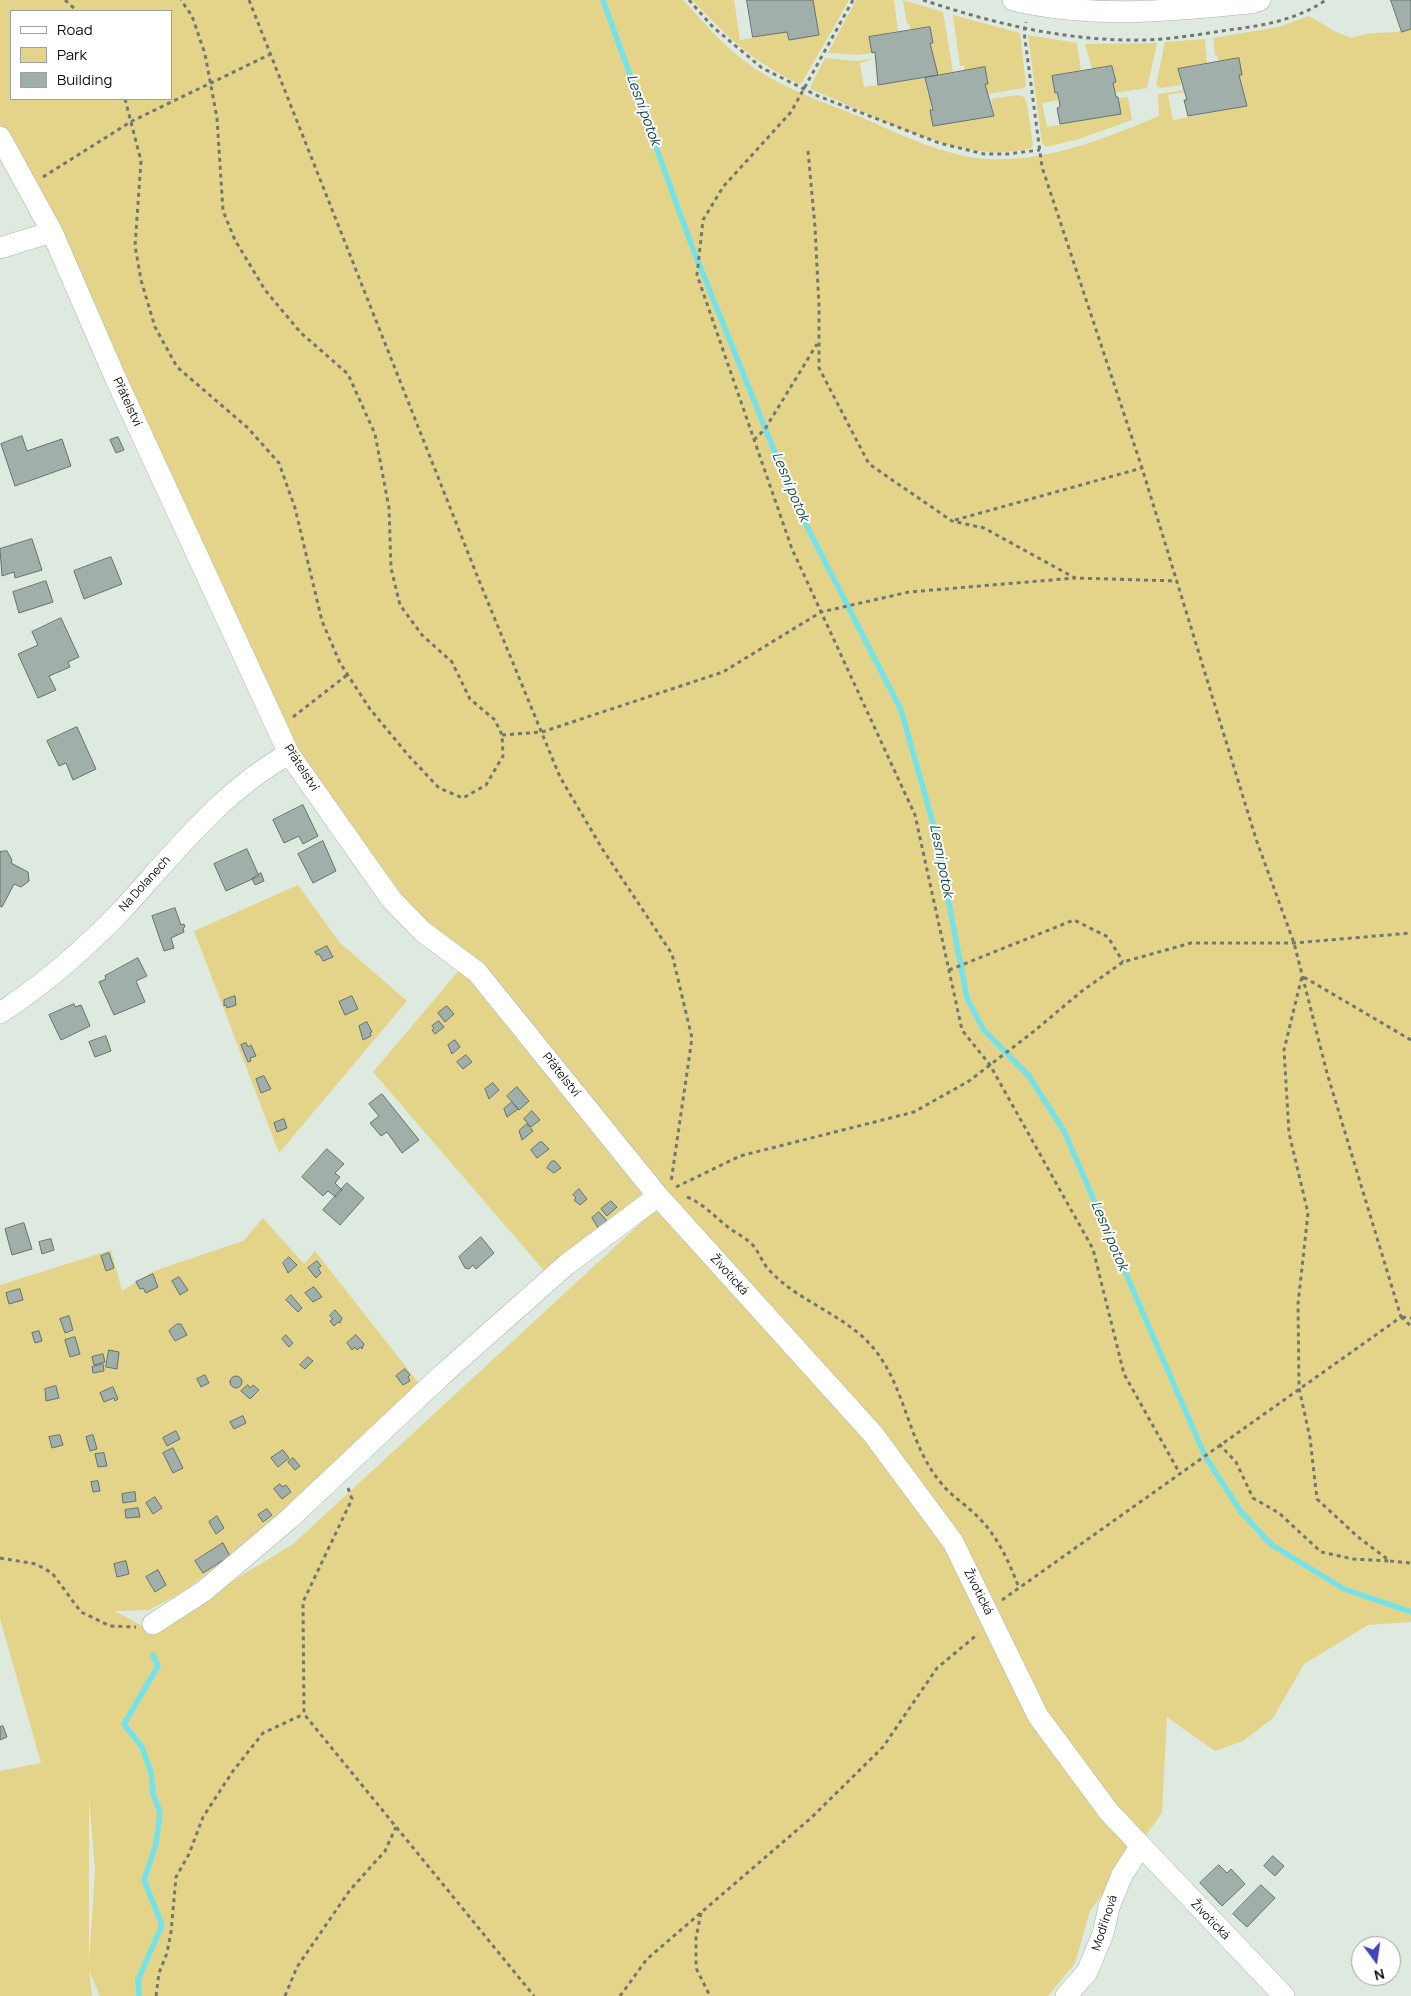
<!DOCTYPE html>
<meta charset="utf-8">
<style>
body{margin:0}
#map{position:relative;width:1411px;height:1996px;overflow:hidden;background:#dee9e0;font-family:Manrope,sans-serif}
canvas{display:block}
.legend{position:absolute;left:10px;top:10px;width:162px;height:90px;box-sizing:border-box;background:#fff;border:1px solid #9fa09f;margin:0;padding:6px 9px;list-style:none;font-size:15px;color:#0e120f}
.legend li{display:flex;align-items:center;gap:10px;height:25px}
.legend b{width:25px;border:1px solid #9fa09f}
.north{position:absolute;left:1351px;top:1936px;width:50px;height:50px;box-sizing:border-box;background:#fff;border:1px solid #9fa09f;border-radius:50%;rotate:166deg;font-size:14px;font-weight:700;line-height:20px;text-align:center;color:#0e120f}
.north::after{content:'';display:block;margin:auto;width:18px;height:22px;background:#4342b7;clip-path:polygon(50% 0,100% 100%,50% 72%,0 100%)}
</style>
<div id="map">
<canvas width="1411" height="1996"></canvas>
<ul class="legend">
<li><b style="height:6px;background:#fff"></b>Road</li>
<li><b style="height:14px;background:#e4d489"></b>Park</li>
<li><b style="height:14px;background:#a1afaa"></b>Building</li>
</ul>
<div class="north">N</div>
</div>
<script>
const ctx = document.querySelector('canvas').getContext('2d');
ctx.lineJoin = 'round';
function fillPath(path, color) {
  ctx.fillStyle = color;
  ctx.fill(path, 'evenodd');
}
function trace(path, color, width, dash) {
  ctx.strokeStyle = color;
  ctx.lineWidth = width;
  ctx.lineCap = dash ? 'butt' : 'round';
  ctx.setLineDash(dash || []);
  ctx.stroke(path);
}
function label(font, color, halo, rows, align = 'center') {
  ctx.font = font + ' Manrope,sans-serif';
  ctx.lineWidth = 4;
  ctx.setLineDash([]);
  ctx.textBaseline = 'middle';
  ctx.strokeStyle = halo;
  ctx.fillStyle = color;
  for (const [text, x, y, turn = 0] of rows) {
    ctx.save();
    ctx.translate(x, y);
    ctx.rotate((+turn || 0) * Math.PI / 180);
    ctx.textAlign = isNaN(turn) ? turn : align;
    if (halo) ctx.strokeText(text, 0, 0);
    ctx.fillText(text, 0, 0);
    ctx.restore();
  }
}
fillPath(new Path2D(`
 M0 0H683C702 20 720 42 742 59 777 87 822 101 863 118 902 135 946 157 989 159 1048 162 1106 138 1159 116L1158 94 1185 90V92L1168 95 1173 120 1247 106 1236 59 1218 61V56H1215L1213 38 1279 27 1309 16 1336 32 1352 38C1370 30 1392 35 1411 29V1622L1368 1625 1304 1664 1273 1718 1243 1741 1215 1751 1167 1717 1162 1813 1090 1911 1075 1963 1048 1996H100L89 1970 92 1996H0V1771L41 1763 0 1619V1285L111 1250 122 1291 154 1271 243 1241 263 1218 304 1264 315 1251 421 1386 287 1512 184 1591 149 1610 115 1611 151 1631 293 1544 670 1196 428 930 290 741 0 141ZM11 11H171V99H11ZM89 1796 95 1870 89 1963Z
 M692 0H734L740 40 787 32 789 40 819 34 813 0H849C834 28 817 55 802 83L799 84C750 60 729 38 692 0Z
 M856 0H894L898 31 869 37 872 53 858 55 828 53Z
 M903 0 943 12 953 72 938 75 930 43H933L930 27 910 29 909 24H907Z
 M953 15 1020 33 1026 85 1024 88 987 94 985 84H988L985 68 964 70V66H960Z
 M1028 35 1077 43 1081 70 1052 76 1055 92H1057L1059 100 1042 103 1047 127 1120 114 1119 98 1128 97 1132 120 1079 139 1046 147 1042 144Z
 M1205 39 1207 63 1178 69 1181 85 1161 88 1156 85 1165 42Z
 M1157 43 1147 88 1115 93 1113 83 1116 82 1113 66 1092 69 1085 44Z
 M825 58 857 61 876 58 860 63 864 87 925 78 928 95 930 94 934 126 994 115 991 99 1018 95 1024 97 1027 104 1033 145 1030 149C1016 151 1002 153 988 152 932 147 863 111 811 89L810 87Z
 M298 885 340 943 407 1001 279 1153 194 931Z
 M460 969 643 1195 546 1273 373 1072Z`), '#e4d489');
trace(new Path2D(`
 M603 0 691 244 796 505 901 710 935 830 967 998 983 1029 1029 1076 1064 1131 1205 1456 1241 1512 1272 1545 1344 1589 1411 1612
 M139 1996 138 1980 162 1925 144 1880 156 1844 160 1812 153 1794 151 1772 142 1747 124 1724 158 1666 153 1655`), '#74e2e8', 5.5);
const building = new Path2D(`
 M747 0H813L819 35 789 40 787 32 753 37Z
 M1391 0H1411V29L1402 32Z
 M930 27 933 43H930L938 75 878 85 875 52 872 53 869 37Z
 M1239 58 1242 75H1239L1247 106 1188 116 1184 100H1187L1178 69Z
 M1112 66 1116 82 1113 83 1116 97H1118L1121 114 1060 124 1057 108 1060 107 1059 100 1057 92 1055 93 1052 76Z
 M985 67 988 84H985L994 116 933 126 930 110H933L925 78Z
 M22 436 27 451 62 439 71 466 15 486 1 444Z
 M118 437 124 450 116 453 110 440Z
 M32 539 42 570 15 578 14 572 2 576 0 549Z
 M111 557 122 584 84 599 74 571Z
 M46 581 53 602 19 613 13 592Z
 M61 618 79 657 68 662 70 667 49 676 56 690 38 698 18 654 38 645 32 632Z
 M77 727 96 769 73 780 66 763 59 766 47 741Z
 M303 805 318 836 303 844 299 836 284 843 273 820Z
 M323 841 336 871 313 883 298 854Z
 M247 849 259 876 226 891 214 864Z
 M7 851 12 860 11 863 28 872 29 881 21 887 14 884 2 907 0 906V852Z
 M261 873 264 881 255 885 252 879Z
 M175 908 181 925 184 924 185 927 183 928 184 932 171 938 174 948 164 951 152 916Z
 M327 946 333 957 323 961 319 954 317 955 315 952Z
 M138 958 147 976 136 981 145 1002 114 1015 99 982 106 979 105 976Z
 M235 996 236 1005 227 1008 226 1005 224 1006V1000Z
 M352 996 358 1009 345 1015 339 1002Z
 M74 1004 75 1007 81 1005 90 1026 61 1040 49 1015Z
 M447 1006 454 1014 445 1022 438 1013Z
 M439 1021 444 1027 435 1034 432 1030 434 1028 432 1026Z
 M367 1022 372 1032 370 1033 371 1036 363 1040 359 1026Z
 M106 1036 111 1051 95 1057 89 1042Z
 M455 1040 460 1047 452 1054 448 1045Z
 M246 1043 248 1047 251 1045 256 1056 250 1058 251 1061 248 1062 241 1045Z
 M466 1055 472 1062 463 1069 457 1062Z
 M264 1076 271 1089 261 1093 256 1079Z
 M493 1083 499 1090 489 1099 485 1089Z
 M517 1087 529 1101 519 1110 507 1096Z
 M382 1094 419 1140 402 1153 387 1132 381 1136 370 1123 379 1116 369 1104Z
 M512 1102 518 1109 507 1117 504 1109Z
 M532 1111 540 1120 531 1127 524 1119Z
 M284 1119 287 1128 277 1132 274 1123Z
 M527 1124 533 1131 522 1140 519 1131Z
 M540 1142H542L549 1149 537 1158 531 1150Z
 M327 1149 344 1164 335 1173 340 1177 335 1183 342 1190 336 1197 328 1191 323 1196 302 1177Z
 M552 1161H555L561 1168 554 1173 547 1168Z
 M347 1183 364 1198 340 1225 323 1210Z
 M579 1189 587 1199 580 1205 574 1200 576 1198 573 1195Z
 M611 1201 617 1207 607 1216 601 1209Z
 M599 1212 607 1221 598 1228 592 1218Z
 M24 1223 32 1249 12 1255 5 1229Z
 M481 1237 494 1253 476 1269 473 1265 469 1269 465 1268 459 1257Z
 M51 1239 54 1250 42 1254 39 1242Z
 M109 1253 114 1268 106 1271 101 1256Z
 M289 1257 297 1265 288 1273 283 1263Z
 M317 1261 321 1266 318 1268 321 1273 316 1278 308 1268Z
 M153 1274 158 1287 146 1293 143 1288 140 1289 136 1282Z
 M179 1277 188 1290 180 1295 172 1281Z
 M314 1287 322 1297 313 1302 305 1293Z
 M20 1289 23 1300 9 1304 6 1293Z
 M291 1295 302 1308 298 1312 286 1300Z
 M335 1310 342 1318 340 1323 338 1322 334 1326 330 1321 333 1319 330 1316Z
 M69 1316 73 1330 65 1333 60 1319Z
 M177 1324H181L187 1335 175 1341 169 1331Z
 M39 1331 42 1341 35 1343 32 1333Z
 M286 1335 293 1343 289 1347 282 1339Z
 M356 1335 364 1344 362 1349 361 1347 357 1350 355 1347 352 1350 347 1343Z
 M75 1337 80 1354 70 1357 65 1340Z
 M109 1350 119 1352 117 1369 106 1367Z
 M103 1354 105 1362 94 1365 92 1357Z
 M308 1357 313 1361 305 1369 300 1365Z
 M103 1364 104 1371 93 1373 92 1367Z
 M405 1369 410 1375 408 1377 410 1381 403 1385 396 1376Z
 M205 1375 209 1383 201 1387 197 1379Z
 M230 1382a6 6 0 1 1 12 0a6 6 0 1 1-12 0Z
 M248 1385 250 1388 253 1385 259 1390 250 1399 241 1391Z
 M56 1386 59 1398 46 1401 45 1389Z
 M113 1387 118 1399 115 1401 114 1398 104 1402 100 1393Z
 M243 1416 246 1423 234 1429 230 1422Z
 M176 1431 180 1439 167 1446 163 1438Z
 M60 1435 63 1445 52 1448 49 1437Z
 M93 1435 97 1449 90 1451 86 1437Z
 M173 1448 183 1468 173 1473 163 1453Z
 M283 1450 289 1458 278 1467 271 1458Z
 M104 1453 107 1466 98 1467 95 1454Z
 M293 1458 300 1466 295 1470 288 1462Z
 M98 1481 100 1491 93 1492 91 1482Z
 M280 1484 282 1487 286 1485 291 1492 282 1499 274 1489Z
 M135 1492 136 1501 123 1503 122 1494Z
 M155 1497 162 1508 153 1514 146 1503Z
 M138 1508 140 1517 126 1518 125 1510Z
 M267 1509 272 1515 263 1522 258 1515Z
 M217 1516 224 1528 216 1534 209 1522Z
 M223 1543 230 1556 203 1573 195 1561Z
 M126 1561 129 1574 117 1577 114 1564Z
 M158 1570 166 1585 155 1592 146 1577Z
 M3 1726 7 1737 0 1740V1727Z
 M1273 1856 1284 1866 1275 1876 1264 1866Z
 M1219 1865 1227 1873 1231 1869 1245 1884 1222 1906 1200 1883Z
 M1261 1885 1275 1898 1247 1927 1233 1914Z`);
fillPath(building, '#a1afaa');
trace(building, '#64716d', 1);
const minor = new Path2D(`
 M1013 0C1093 19 1171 11 1251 3L1260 0
 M0 137 52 232 115 377 289 754 391 899 422 931 477 972 658 1196 873 1434 953 1542 1038 1716 1109 1812 1284 1996
 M0 248 52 232
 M0 1013C46 983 86 948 124 908 173 854 224 789 289 754
 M153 1624 204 1591 289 1519 443 1374 566 1265 658 1196
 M1066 1996 1087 1972 1103 1934 1109 1907 1122 1875 1140 1847`);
trace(minor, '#aab4ab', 22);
trace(new Path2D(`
 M65 0 77 11
 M249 0 480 583 560 777 603 850 672 954 692 1038 671 1182
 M689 0 713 27 762 68 818 96 939 143 984 154H1008L1040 150
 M853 0 791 112 723 187 703 220 697 275 792 549 915 815 962 1030 990 1065 1093 1249 1124 1374 1179 1472
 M923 0C989 22 1057 39 1127 40 1158 41 1191 36 1221 31 1259 26 1293 22 1326 0
 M125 99 141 161 135 246 141 280 155 327 177 367 248 428 279 463 295 508 322 621 340 663 370 709 408 755 439 788 463 798 486 785 503 756 502 735 495 720 470 699 452 662 422 635 400 605 391 568 389 508 375 434 348 374 301 333 265 290 235 240 223 211 217 118 205 54 192 16 181 0
 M808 151 815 227 819 306V368L869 464 952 521 984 528 1075 578 1177 581
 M43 177 132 121 271 54
 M754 440 765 429 817 344
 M955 520 1142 468
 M293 717 347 675
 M502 735 542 732 723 672 821 612 909 592 1075 578
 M949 970 1074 920 1108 937 1123 962
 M1411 1040 1302 976 1284 1050 1289 1133 1308 1213 1298 1304 1299 1388 1310 1438 1317 1499 1358 1537 1390 1561 1411 1563
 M676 1187 740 1156 914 1112 969 1081 1033 1032 1082 991 1123 962 1191 943H1294L1411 933
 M687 1197C704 1204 715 1217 729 1228 736 1233 744 1237 751 1243 759 1251 762 1263 770 1271 801 1304 852 1317 878 1354 907 1394 909 1445 941 1483 952 1497 968 1506 980 1519 999 1539 1009 1562 1019 1588
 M1401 1317 1411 1326
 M1402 1317 1411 1318
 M1219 1444 1236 1462 1253 1498 1279 1513 1321 1552 1353 1559 1390 1561
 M348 1488 352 1499 303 1602 304 1714 534 1996
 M0 1558 36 1564 52 1573 81 1612 110 1626 136 1627
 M1002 1600 1401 1317 1327 1073 1294 943 1256 839 1142 468 1042 167 1024 32 1026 22
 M701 1913 696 1938V1968L710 1996
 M156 1996 159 1973 167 1953 171 1932 176 1877 189 1854 203 1817 233 1771 263 1733 304 1714
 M285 1996 297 1967 350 1890 385 1851 396 1827
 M620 1996 647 1959 811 1818 883 1747 937 1668 978 1634`), '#717872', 3, [4, 4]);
trace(minor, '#fff', 21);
label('12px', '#0e120f', '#fff', [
 ["Přátelství",127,402,65],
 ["Přátelství",301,768,57],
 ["Na Dolanech",145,884,-48],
 ["Přátelství",561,1075,51],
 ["Životická",729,1275,48],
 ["Životická",978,1592,63],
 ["Životická",1210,1920,46],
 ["Modřínová",1105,1923,-72]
]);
label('italic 14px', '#144749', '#fff', [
 ["Lesní potok",643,110,70],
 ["Lesní potok",790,487,67],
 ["Lesní potok",941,861,79],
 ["Lesní potok",1109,1236,67]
]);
</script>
